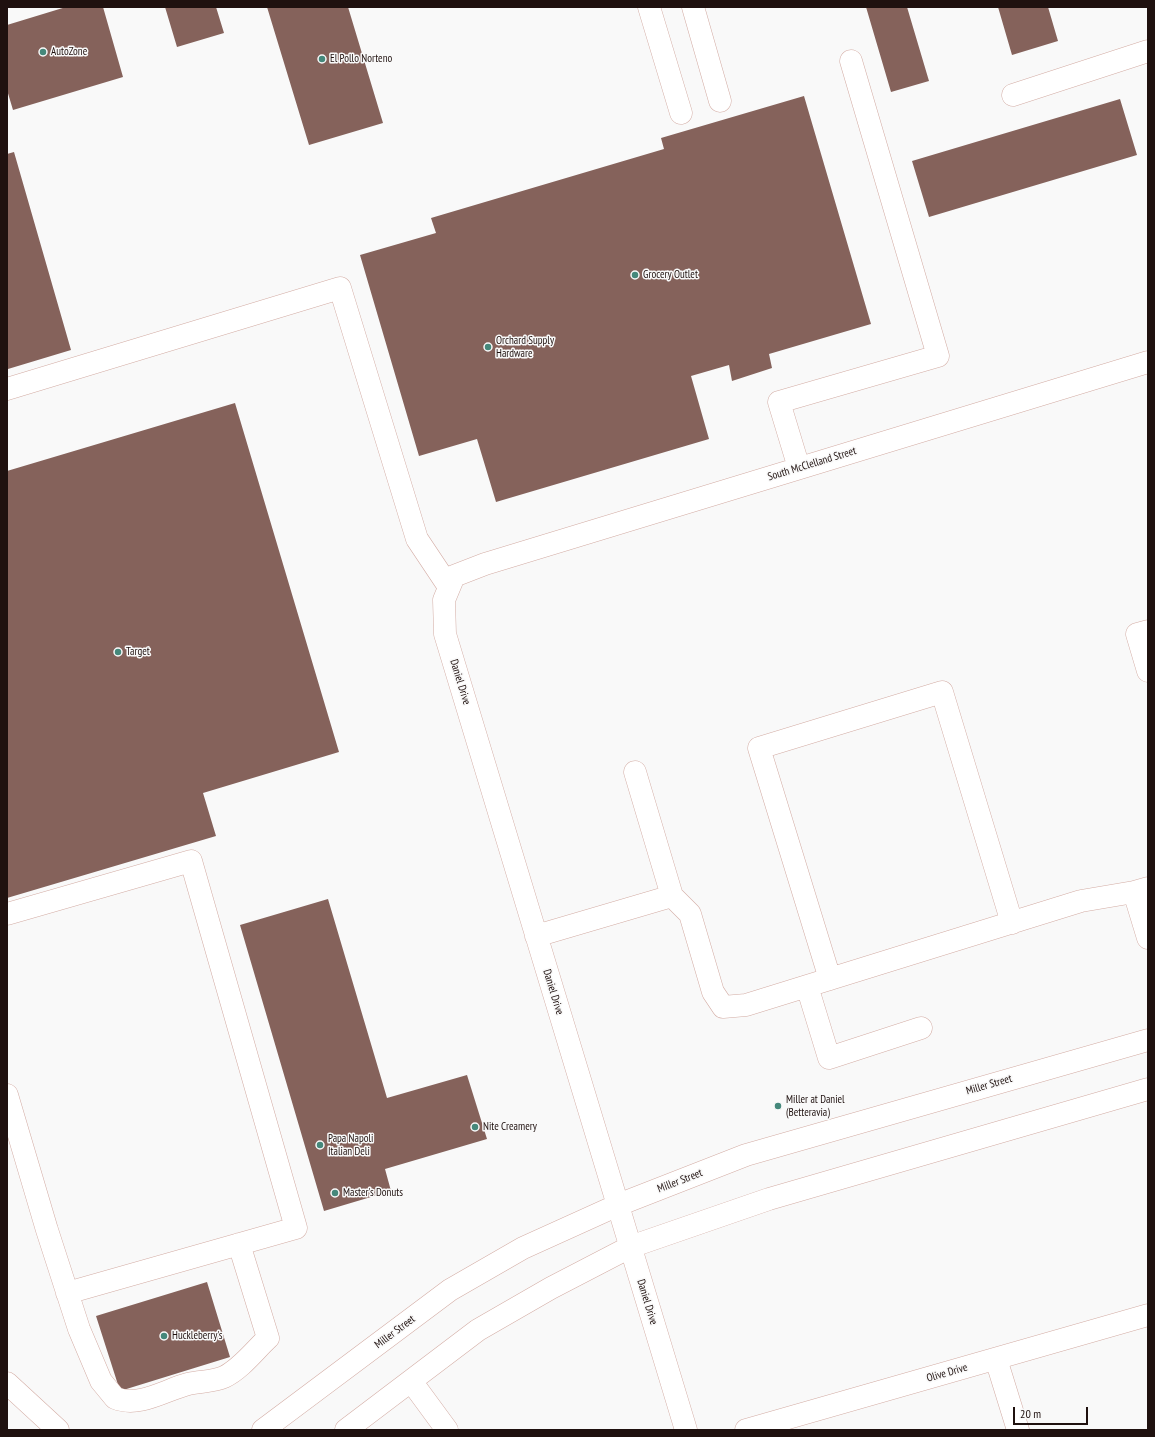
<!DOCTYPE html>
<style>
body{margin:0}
#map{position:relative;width:1155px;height:1437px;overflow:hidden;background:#f9f9f9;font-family:"PT Sans Narrow",sans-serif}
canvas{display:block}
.frame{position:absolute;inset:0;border:8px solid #1f110f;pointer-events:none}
.scale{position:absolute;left:1013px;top:1407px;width:75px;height:18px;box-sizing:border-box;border:2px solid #1f110f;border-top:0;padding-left:5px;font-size:12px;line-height:14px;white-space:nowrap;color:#1f110f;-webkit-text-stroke:3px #f9f9f9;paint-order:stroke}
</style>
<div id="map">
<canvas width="1155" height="1437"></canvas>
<div class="frame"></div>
<div class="scale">20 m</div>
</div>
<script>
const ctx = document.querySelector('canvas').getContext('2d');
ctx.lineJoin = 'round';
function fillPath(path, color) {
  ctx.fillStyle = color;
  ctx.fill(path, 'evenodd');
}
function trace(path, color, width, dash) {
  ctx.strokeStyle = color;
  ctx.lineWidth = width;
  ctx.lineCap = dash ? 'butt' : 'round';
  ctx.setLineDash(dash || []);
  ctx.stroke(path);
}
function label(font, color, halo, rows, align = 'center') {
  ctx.font = font + ' "PT Sans Narrow",sans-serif';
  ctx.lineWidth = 3;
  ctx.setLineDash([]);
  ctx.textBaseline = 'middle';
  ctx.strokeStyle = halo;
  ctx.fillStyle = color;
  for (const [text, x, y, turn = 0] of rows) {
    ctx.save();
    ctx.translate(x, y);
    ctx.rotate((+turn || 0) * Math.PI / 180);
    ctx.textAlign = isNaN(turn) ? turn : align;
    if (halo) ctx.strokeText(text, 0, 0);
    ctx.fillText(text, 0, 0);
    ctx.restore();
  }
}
fillPath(new Path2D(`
 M66 7H103L123 77 13 110 7 90V25Z
 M165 7H216L224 33 177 47Z
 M267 7H348L383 123 309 145Z
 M866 7H907L929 81 891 92Z
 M998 7H1048L1058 41 1012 55Z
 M804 96 871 324 769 354 772 368 732 381 729 365 691 376 709 439 496 502 477 439 419 456 360 255 436 233 431 218 664 149 661 138Z
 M1120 99 1137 155 929 217 912 161Z
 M14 152 71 350 8 369 7 154Z
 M235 403 339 752 203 793 216 836 7 898V471Z
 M328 899 387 1098 467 1075 487 1139 385 1169 391 1191 324 1211 240 925Z
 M207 1282 230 1357 120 1391 96 1316Z`), '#85625b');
const minor = new Path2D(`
 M649 7 681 113
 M693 7 720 101
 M1013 95 1148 51
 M7 389 340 288 417 539 449 587
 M799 468 779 402 938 356 851 61
 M1148 631 1137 634 1148 671
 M635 772 672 896 690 914 713 992 723 1007 746 1005 1081 901 1134 892 1148 888
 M1134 892 1148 938
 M7 914 191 861 296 1228 67 1293
 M536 936 672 896
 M830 979 759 748 942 692 1012 923
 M807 986 829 1058 921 1028
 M7 1095 47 1230 79 1329 101 1381 115 1398C139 1408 165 1390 188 1384 201 1381 213 1382 224 1377 241 1369 255 1350 268 1338L239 1244
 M996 1359 1018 1430
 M411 1381 447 1430
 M263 1430 450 1290 523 1248 618 1205 746 1155 1148 1040
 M346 1430 478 1330 551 1288 630 1247 769 1199 1148 1089
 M686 1430 445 634 444 600 454 576 485 564 1148 362
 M746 1430 1148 1315`);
const highway = new Path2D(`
 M7 1383 58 1430`);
trace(minor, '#d3aca4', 23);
trace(highway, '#d3aca4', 23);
trace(minor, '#fff', 22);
trace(highway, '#fff', 22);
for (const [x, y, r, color] of [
 [43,52,4,"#45887b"],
 [322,59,4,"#45887b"],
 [635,275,4,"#45887b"],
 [488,347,4,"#45887b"],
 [118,652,4,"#45887b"],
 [778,1106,4,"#45887b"],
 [475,1127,4,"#45887b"],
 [320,1145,4,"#45887b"],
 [335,1193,4,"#45887b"],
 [164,1336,4,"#45887b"]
]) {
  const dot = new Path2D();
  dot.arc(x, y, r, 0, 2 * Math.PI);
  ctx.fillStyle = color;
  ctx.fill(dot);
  trace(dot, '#f9f9f9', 1.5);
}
label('11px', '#1f110f', '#f9f9f9', [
 ["AutoZone",51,52],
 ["El Pollo Norteno",330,59],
 ["Grocery Outlet",643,275],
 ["Orchard Supply",496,341],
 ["Hardware",496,354],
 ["Target",126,652],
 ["Miller at Daniel",786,1100],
 ["(Betteravia)",786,1113],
 ["Nite Creamery",483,1127],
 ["Papa Napoli",328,1139],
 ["Italian Deli",328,1152],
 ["Master's Donuts",343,1193],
 ["Huckleberry's",172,1336]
], 'left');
label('11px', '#1f110f', '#f9f9f9', [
 ["South McClelland Street",812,464,-17],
 ["Daniel Drive",460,682,73],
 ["Daniel Drive",553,992,73],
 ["Miller Street",989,1085,-16],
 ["Miller Street",680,1181,-21],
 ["Daniel Drive",647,1302,73],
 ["Miller Street",395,1332,-37],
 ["Olive Drive",947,1373,-16]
]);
</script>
